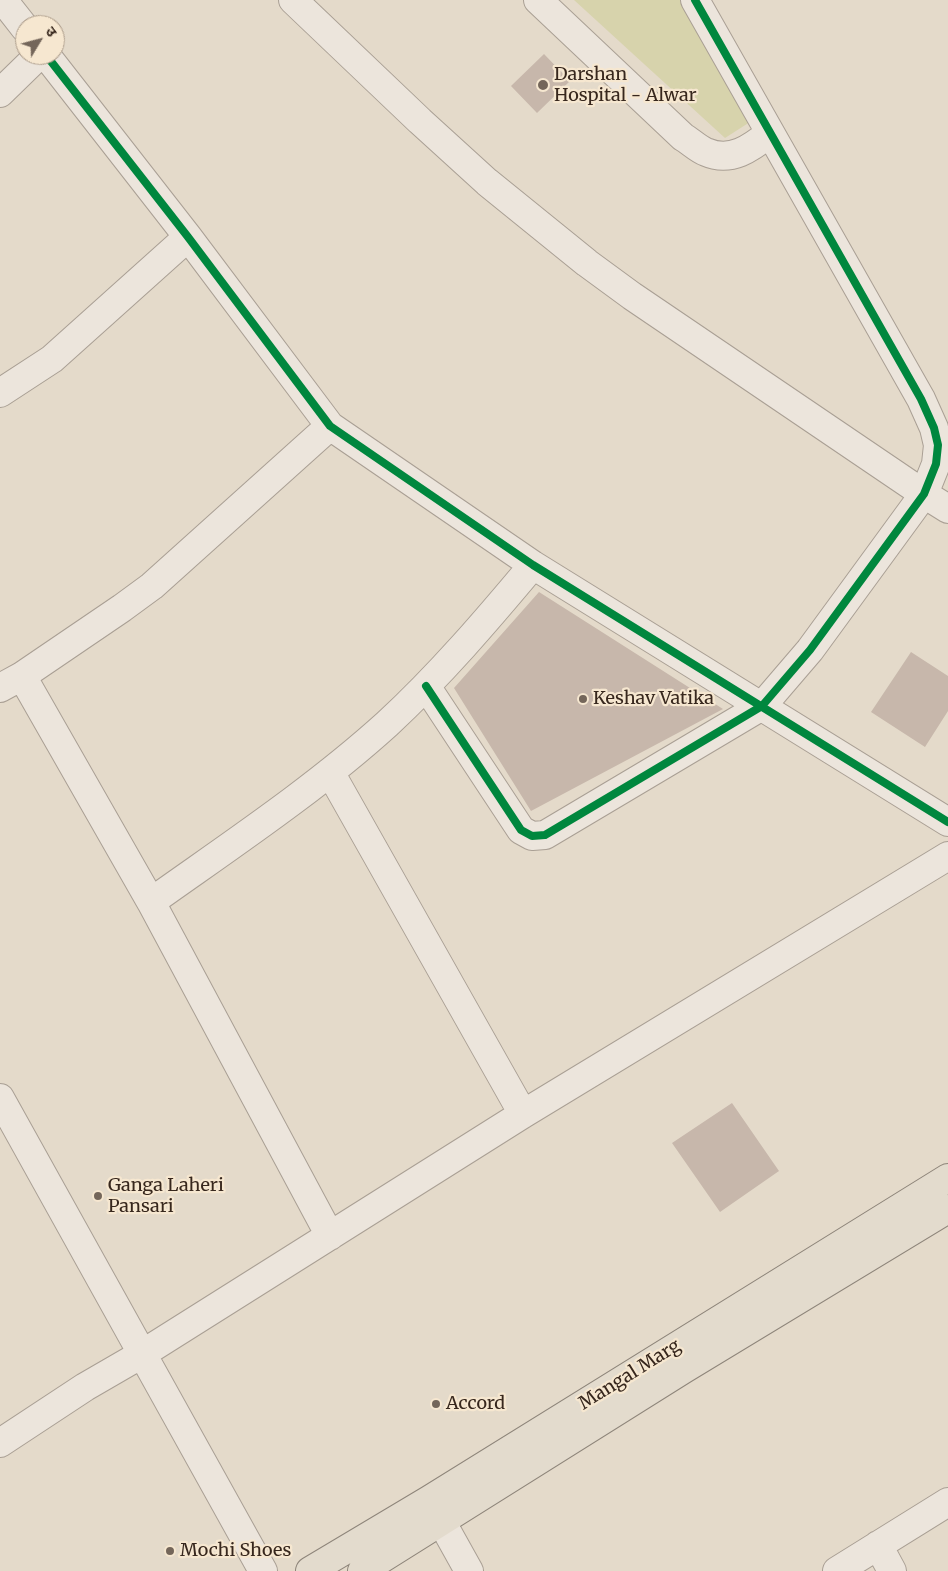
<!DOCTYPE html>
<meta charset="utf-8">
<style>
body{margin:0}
#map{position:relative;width:948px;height:1571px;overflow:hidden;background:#e4daca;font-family:Merriweather,"Noto Sans Devanagari",serif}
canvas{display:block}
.north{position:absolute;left:15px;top:15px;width:50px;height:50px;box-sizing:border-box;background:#f6e7d0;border:1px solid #aa9a88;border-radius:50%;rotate:53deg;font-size:14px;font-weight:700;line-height:20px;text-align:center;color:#37271d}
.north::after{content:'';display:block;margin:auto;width:18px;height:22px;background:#74665a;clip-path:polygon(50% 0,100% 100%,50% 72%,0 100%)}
</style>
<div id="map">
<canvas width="948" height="1571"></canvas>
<div class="north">उ</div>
</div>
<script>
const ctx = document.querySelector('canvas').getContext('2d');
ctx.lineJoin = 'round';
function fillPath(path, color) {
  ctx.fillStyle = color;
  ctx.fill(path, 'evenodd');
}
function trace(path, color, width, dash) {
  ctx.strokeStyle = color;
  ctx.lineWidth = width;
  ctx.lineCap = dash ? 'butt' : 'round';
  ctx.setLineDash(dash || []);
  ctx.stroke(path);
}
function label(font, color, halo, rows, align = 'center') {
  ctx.font = font + ' Merriweather,serif';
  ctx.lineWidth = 4.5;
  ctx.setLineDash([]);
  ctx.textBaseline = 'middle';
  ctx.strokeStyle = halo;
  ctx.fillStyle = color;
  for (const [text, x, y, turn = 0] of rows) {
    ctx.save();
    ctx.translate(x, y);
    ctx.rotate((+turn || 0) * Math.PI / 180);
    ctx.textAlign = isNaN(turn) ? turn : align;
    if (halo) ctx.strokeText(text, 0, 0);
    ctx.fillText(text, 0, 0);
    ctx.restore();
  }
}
fillPath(new Path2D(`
 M574 0H680L750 122 725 138Z`), '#d7d3ac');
fillPath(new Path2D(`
 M544 54 570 81 537 113 511 86Z
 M539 592 723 709 531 811 454 688Z
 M911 652 948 676V711L925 747 871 712Z
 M732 1103 779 1171 720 1212 672 1143Z`), '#c7b7ab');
const minor = new Path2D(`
 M3 0 25 28
 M293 0 420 121 487 182 587 263 632 296 924 494 948 509
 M538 0 683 137C690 141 698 149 706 152 731 163 751 148 770 133
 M46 55 188 237 330 426 533 565 948 822
 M0 93 39 55
 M0 393 52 359 188 237
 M22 676 151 902 330 1236
 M426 686 521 830 532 836 545 835 762 706 810 650 924 494 936 464 938 445 934 428 921 399 695 0
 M0 688 22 676 122 608 152 586 330 426
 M330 772 523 1114
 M151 902C231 845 314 790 387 724 440 675 487 620 533 565
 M0 1098 263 1571
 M0 1443 85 1387 142 1354 523 1114 948 856
 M430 1501 469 1571
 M878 1545 892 1571
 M837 1571 948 1502`);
const major = new Path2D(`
 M310 1571 429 1500 948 1178
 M362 1571 684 1369 948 1209`);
trace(minor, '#a99f94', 30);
trace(major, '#8e857a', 30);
trace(minor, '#ece5dc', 28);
trace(major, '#e3dbcd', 28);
trace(new Path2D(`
 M46 55 188 237 330 426 533 565 948 822
 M426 686 521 830 532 836 545 835 762 706 810 650 924 494 936 464 938 445 934 428 921 399 695 0`), '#00873e', 8);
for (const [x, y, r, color] of [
 [543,85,6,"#74665a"],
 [583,699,5,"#74665a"],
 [98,1196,5,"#74665a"],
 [436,1404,5,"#74665a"],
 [170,1551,5,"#74665a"]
]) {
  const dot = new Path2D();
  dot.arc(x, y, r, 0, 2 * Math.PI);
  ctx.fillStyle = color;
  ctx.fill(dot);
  trace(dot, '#f6e7d0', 2);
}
label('18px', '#37271d', '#f6e7d0', [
 ["Darshan",554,75],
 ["Hospital - Alwar",554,96],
 ["Keshav Vatika",593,699],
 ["Ganga Laheri",108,1186],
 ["Pansari",108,1207],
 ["Accord",446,1404],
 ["Mochi Shoes",180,1551]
], 'left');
label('18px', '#37271d', '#f6e7d0', [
 ["Mangal Marg",630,1375,-32]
]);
</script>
